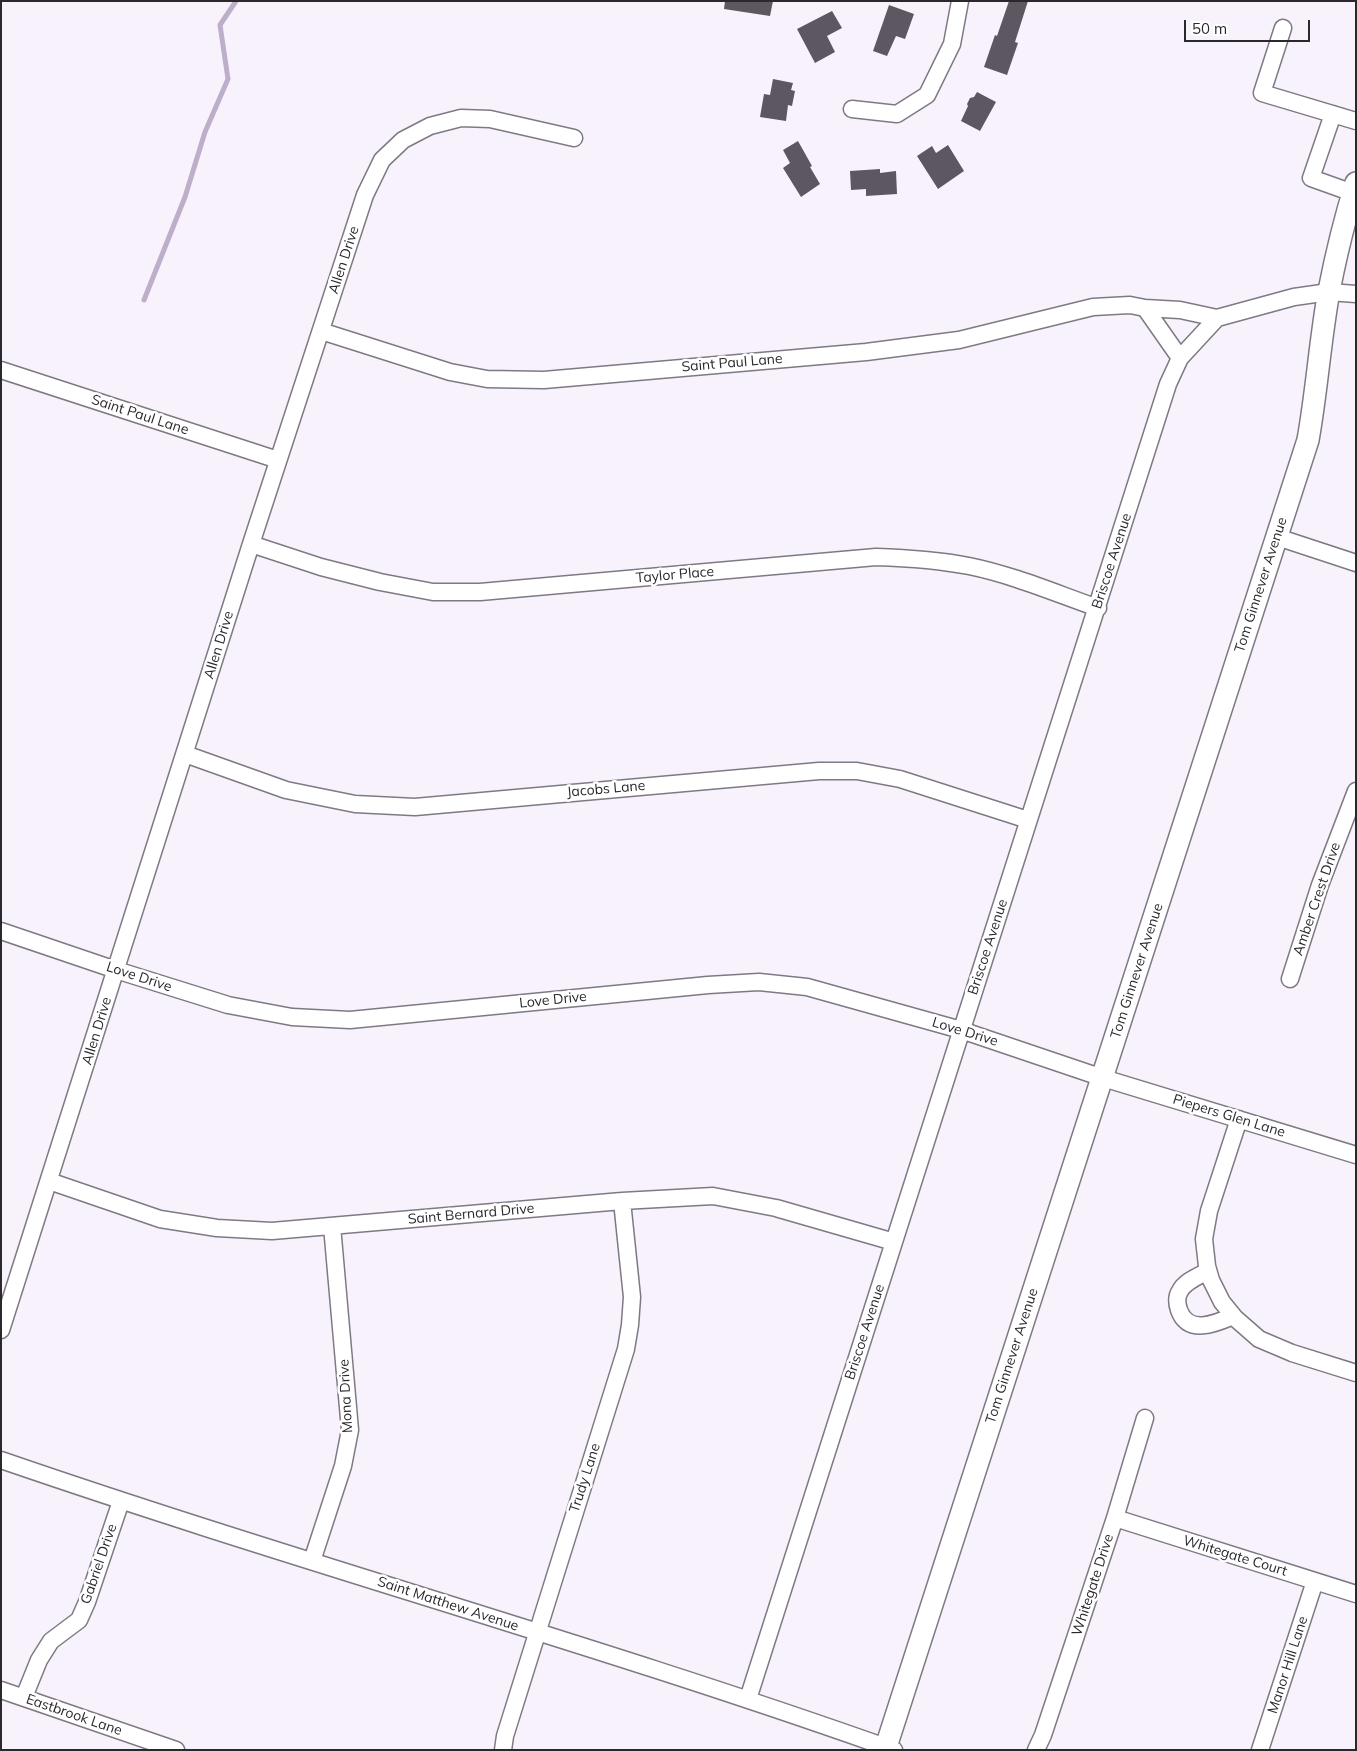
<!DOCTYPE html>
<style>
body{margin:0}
#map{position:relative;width:1357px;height:1751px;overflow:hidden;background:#f8f2fd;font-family:Mulish,sans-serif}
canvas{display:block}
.frame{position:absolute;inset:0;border:2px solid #2a282c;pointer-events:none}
.scale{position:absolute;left:1184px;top:20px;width:126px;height:22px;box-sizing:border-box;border:2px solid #2a282c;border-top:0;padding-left:6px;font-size:15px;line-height:18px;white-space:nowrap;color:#2a282c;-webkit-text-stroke:4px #fff;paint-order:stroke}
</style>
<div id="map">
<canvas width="1357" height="1751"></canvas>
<div class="frame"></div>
<div class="scale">50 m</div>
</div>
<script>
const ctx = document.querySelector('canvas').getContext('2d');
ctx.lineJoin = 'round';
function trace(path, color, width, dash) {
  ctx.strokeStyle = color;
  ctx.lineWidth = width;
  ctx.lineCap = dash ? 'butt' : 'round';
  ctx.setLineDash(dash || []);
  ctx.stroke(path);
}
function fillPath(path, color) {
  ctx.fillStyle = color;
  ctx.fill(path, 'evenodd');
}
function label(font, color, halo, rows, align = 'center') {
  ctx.font = font + ' Mulish,sans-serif';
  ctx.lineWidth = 5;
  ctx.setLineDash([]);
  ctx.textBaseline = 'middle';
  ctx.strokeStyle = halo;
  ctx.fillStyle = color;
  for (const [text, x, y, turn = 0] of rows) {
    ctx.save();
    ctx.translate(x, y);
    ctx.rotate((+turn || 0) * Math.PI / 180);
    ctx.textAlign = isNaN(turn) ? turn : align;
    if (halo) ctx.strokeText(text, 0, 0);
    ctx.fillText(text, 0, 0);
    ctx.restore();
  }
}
trace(new Path2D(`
 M144 300 185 197 205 132 228 79 220 25 236 1`), '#bdaec9', 5);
fillPath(new Path2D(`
 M725 1H773L770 16 724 9Z
 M1009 1H1028L1015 42 1018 43 1007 75 984 67 995 35 997 36Z
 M889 5 914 14 905 39 896 36 887 56 873 51Z
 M832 11 842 28 827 36 835 52 815 63 797 29Z
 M773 79 793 83 791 90 795 91 792 106 788 105 786 121 760 117 764 94 770 95Z
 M977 92 996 102 980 131 961 121 968 106 967 104 970 98 974 97Z
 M798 141 812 166 810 167 820 184 801 197 783 168 790 163 783 150Z
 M948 145 964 171 938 189 917 156 932 146 936 153Z
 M880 169V173L896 171 897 194 866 196V189L851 190 850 171Z`), '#5c5760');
const minor = new Path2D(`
 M1283 28 1262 93 1356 121
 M852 109 897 114 927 95 952 44 960 1
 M1333 114 1311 178 1353 193
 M1145 308 1180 358
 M321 331 450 372 487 379 544 380 866 352 959 340 1093 307 1130 305 1145 308 1180 310 1217 318
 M1 370 278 460
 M1277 537 1356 563
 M251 544 321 567 380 582 433 592H480L876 557C907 558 938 560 969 566 1013 575 1055 593 1098 608
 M185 754 286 790 355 804 415 807 819 771H857L900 779 1028 820
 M1 931 116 970 228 1005 292 1017 350 1020 708 985 759 982 807 987 961 1030 1103 1078 1356 1155
 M1290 979 1320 885 1356 791
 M1239 1119 1209 1211 1204 1239 1207 1266 1211 1280 1222 1302 1235 1318 1259 1339 1292 1353 1356 1373
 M49 1181 160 1219 217 1228 272 1231 622 1201 713 1196 776 1208 894 1242
 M1208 1271C1199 1276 1185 1281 1180 1291 1176 1297 1177 1304 1179 1310 1188 1335 1215 1324 1233 1316
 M1 1330 251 544 365 195 382 160 403 140 430 126 461 118 490 119 574 138
 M1 1460C297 1562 599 1645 894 1750
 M1115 1518 1356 1594
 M312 1561 343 1466 350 1430 332 1226
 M1 1690 176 1750
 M24 1697 39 1660 51 1641 79 1620 87 1602 121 1501
 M748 1699 1168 384 1180 358 1217 318 1294 297 1329 292 1356 294
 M503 1750 505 1736 626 1349 630 1325 632 1297 622 1201
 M1036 1750 1043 1735 1115 1518 1145 1418
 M1260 1750 1315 1581`);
const major = new Path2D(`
 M885 1750 1308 440C1317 390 1320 340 1329 291 1336 255 1345 218 1356 183`);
trace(minor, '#7f7983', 19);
trace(major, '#7f7983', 24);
trace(minor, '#fff', 16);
trace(major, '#fff', 21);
label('14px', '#2a282c', '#fff', [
 ["Allen Drive",344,260,-72],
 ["Saint Paul Lane",732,363,-5],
 ["Saint Paul Lane",140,415,18],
 ["Briscoe Avenue",1112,561,-72],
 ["Taylor Place",675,575,-5],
 ["Tom Ginnever Avenue",1261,585,-72],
 ["Allen Drive",219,645,-73],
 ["Jacobs Lane",606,789,-5],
 ["Amber Crest Drive",1317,899,-71],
 ["Briscoe Avenue",988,947,-72],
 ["Tom Ginnever Avenue",1137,971,-72],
 ["Love Drive",139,977,18],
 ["Love Drive",553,1000,-6],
 ["Allen Drive",97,1031,-73],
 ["Love Drive",965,1032,17],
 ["Piepers Glen Lane",1229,1116,17],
 ["Saint Bernard Drive",471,1214,-5],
 ["Briscoe Avenue",865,1332,-72],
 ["Tom Ginnever Avenue",1012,1356,-72],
 ["Mona Drive",346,1396,-93],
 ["Trudy Lane",585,1478,-72],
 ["Whitegate Court",1235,1556,17],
 ["Gabriel Drive",99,1564,-71],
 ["Whitegate Drive",1093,1585,-72],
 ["Saint Matthew Avenue",448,1604,18],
 ["Manor Hill Lane",1288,1665,-72],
 ["Eastbrook Lane",74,1715,19]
]);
</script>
